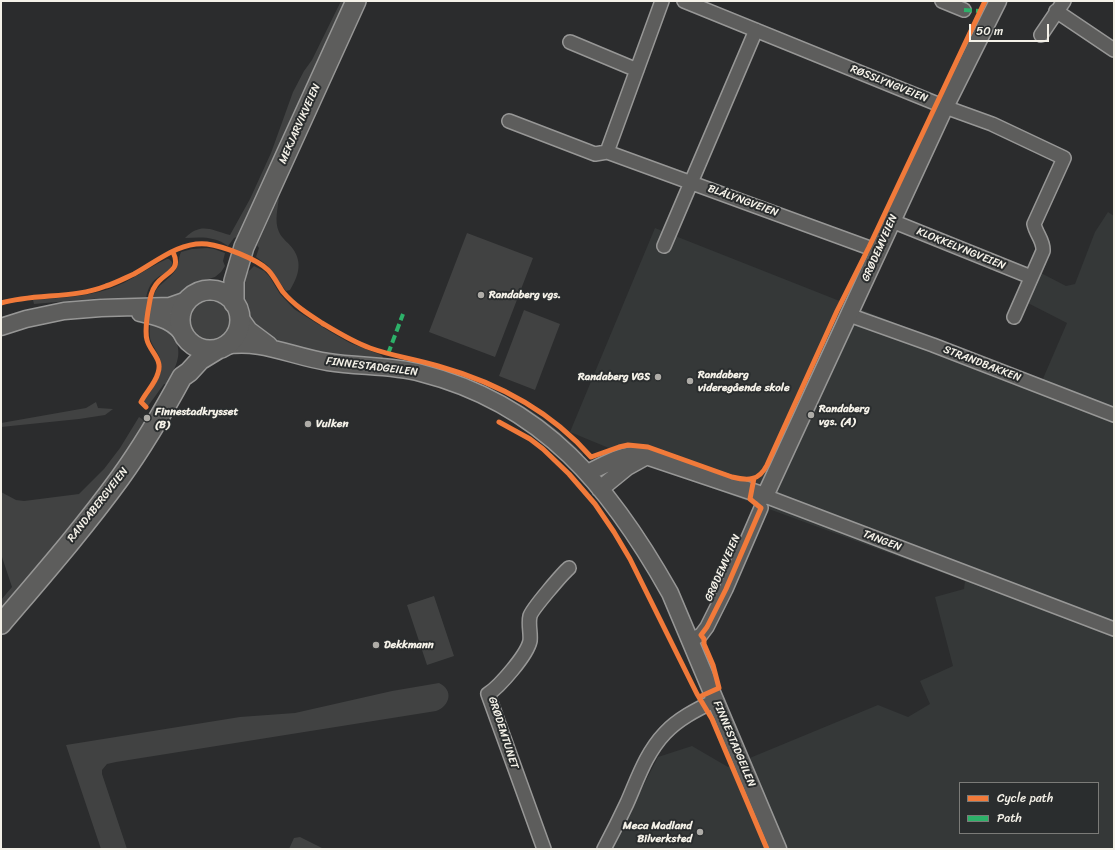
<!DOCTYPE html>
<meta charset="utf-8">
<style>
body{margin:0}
#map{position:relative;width:1115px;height:850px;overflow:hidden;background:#2b2c2d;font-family:Sriracha,sans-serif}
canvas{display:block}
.frame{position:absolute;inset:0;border:2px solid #f4f1e8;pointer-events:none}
.legend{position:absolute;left:959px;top:782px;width:140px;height:52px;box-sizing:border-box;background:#2a2d2e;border:1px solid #7b7b78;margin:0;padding:5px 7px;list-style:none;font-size:12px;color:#f4f1e8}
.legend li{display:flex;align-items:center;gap:8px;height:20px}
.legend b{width:20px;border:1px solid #7b7b78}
.scale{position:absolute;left:969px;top:24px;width:80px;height:18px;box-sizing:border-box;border:2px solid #f4f1e8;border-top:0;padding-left:5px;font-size:12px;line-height:14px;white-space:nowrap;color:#f4f1e8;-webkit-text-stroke:3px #2a2d2e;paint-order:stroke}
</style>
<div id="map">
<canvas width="1115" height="850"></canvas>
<div class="frame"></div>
<ul class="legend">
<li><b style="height:5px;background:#f17a3a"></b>Cycle path</li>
<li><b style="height:5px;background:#2db169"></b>Path</li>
</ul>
<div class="scale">50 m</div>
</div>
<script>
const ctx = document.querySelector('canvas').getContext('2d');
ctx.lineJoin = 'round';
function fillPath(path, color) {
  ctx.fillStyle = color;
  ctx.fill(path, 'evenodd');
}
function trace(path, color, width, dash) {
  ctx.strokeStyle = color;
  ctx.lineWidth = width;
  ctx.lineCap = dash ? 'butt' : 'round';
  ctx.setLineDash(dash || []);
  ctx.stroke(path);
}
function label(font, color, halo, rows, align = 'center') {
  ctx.font = font + ' Sriracha,sans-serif';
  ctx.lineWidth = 4;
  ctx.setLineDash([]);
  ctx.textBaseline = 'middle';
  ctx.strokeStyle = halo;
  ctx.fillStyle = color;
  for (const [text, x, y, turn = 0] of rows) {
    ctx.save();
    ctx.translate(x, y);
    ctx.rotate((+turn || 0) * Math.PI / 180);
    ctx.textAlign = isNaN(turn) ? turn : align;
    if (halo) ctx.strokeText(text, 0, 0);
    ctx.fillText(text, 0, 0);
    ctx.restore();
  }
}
fillPath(new Path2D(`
 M1108 212 1114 216V849H611L658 757 692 746 728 767 878 705 908 717 930 704 920 681 953 666 935 597 964 589 965 581 660 469 570 432 655 228 1042 381 1067 323 1024 301 1037 271 1066 286 1075 284 1095 232ZM960 783H1098V833H960Z`), '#353838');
fillPath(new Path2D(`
 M341 1H350L239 236 234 238 228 246C215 236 201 237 185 238 201 222 211 230 230 235L250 199 271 153 293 92 304 71 312 60Z
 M279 197C278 208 274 221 279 232 282 239 289 243 293 249 303 263 298 277 290 290L286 291 267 265 256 257 259 248 257 245Z
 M467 233 533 258 495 357 429 332Z
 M207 248 214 249 225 253 223 261 225 266 221 272 215 277 193 284 180 294 170 299H153C155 285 167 282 175 271 179 265 178 259 181 252L192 249Z
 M167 259H169L172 262C172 272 163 273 157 278 150 283 147 291 146 299L135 298 132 300 102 298 34 304 33 300C59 298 85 297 109 289 130 282 147 268 167 259Z
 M254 266 264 271 269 276 280 294 294 309 329 331 350 343 381 355 383 357 382 360 329 356 276 342 258 331 248 317 242 302 239 284 244 274 247 273Z
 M190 321a20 20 0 1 1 40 0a20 20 0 1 1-40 0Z
 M524 310 560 324 535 390 499 376Z
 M150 325C155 326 161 327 166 329 169 330 172 334 174 337 184 354 175 369 166 384H164L148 406 143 402C153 388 168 372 158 354 151 341 149 342 150 325Z
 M395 359C471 377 527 397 583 454L582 456 564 441 394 362V360Z
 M96 402 98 408 113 409 105 415 79 419 1 427V423L86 408Z
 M139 417 145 421 139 436 128 456 1 614V600L12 587 1 554V492L16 500 24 501 79 494 104 469 120 448Z
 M434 596 454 656 427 665 407 605Z
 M439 683C454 690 450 706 436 711L116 762 107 764 102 770V774L127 849H101L66 745 240 717 295 713 392 691Z
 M300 837 324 849H289L294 838Z`), '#414242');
const minor = new Path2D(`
 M684 1 945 107 992 124 1064 158 1034 224C1036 234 1044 241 1043 251L1014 317
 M942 1 964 10
 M1056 11 1114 50
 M1041 35 1064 1
 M570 42 637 70
 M509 121 595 154 607 152 878 251
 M607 152 662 1
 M892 221 1031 277
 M664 246 756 30
 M849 315 933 345 1114 415
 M765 496 1114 629
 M690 640 701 635 707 627 726 589 761 508
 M544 849 488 694C500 686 527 655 530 641 531 633 528 624 530 616 532 609 563 573 569 568
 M604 849C612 834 620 818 627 803 638 778 646 753 665 733 679 718 698 709 716 700`);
const major = new Path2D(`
 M140 313C161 318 173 320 186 338
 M239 316 249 330 269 345
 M1 327 26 319 64 311 101 308 170 306 190 299
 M225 346C260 339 293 357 328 362 359 367 391 365 421 373 544 404 611 488 670 593L778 849
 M587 473C605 465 623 453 643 455L765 496 945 107 998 1
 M600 489 627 467 645 457`);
const highway = new Path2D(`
 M180 320a30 30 0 1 1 60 0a30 30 0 1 1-60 0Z
 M234 303V281L244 247 356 1
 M1 624C41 577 83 529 120 478 143 446 163 412 182 377L189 372 200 360 218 349`);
trace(minor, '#979796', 16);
trace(major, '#979796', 19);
trace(highway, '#979796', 22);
trace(minor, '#5d5d5c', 13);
trace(major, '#5d5d5c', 16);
trace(highway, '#5d5d5c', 19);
trace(new Path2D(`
 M964 10 980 11
 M388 354 403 314`), '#2db169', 4, [8, 4]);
trace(new Path2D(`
 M1 303C36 293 73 299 106 286 116 283 125 278 134 274 156 262 180 241 207 244 223 246 257 259 268 270 274 276 278 285 283 292 294 305 308 314 322 323 337 332 353 342 370 348 392 356 415 359 438 366 495 382 551 411 591 457L619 447 628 445 648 447 732 477C748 481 759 481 767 465L837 311 869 247 985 1
 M146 407 141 402C146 392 155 384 158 373 163 359 150 352 147 340 144 329 148 311 150 300 151 293 154 286 159 281 169 271 181 269 173 252
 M499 422 530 439 543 449 569 474 595 504 614 532 630 559 697 694 712 719 767 849
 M699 697 719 688 713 665 704 644V639L701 635 707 627 726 589 761 508 750 499 754 478`), '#f17a3a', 5);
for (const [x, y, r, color] of [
 [481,295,4,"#aeaca7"],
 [658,377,4,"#aeaca7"],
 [690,381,4,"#aeaca7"],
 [811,415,4,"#aeaca7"],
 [147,418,4,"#aeaca7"],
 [308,424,4,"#aeaca7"],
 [376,645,4,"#aeaca7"],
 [700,832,4,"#aeaca7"]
]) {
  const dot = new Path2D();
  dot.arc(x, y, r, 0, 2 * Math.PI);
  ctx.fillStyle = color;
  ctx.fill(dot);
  trace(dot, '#2a2d2e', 1.5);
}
label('11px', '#f4f1e8', '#2a2d2e', [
 ["RØSSLYNGVEIEN",889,84,22],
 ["MEKJARVIKVEIEN",300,124,-66],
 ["BLÅLYNGVEIEN",743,201,20],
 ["GRØDEMVEIEN",880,248,-66],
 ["KLOKKELYNGVEIEN",961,249,22],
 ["STRANDBAKKEN",982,364,21],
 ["FINNESTADGEILEN",372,367,7],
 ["RANDABERGVEIEN",98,505,-52],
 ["TANGEN",882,541,21],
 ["GRØDEMVEIEN",723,568,-66],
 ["GRØDEMTUNET",503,733,72],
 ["FINNESTADGEILEN",734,744,67]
]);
label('bold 11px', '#f4f1e8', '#2a2d2e', [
 ["Randaberg vgs.",489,295],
 ["Randaberg",698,375],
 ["videregående skole",698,388],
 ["Randaberg VGS",650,377,"right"],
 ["Randaberg",819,409],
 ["vgs. (A)",819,422],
 ["Finnestadkrysset",155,412],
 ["(B)",155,425],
 ["Vulken",316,424],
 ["Dekkmann",384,645],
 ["Meca Madland",692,826,"right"],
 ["Bilverksted",692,839,"right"]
], 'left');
</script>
